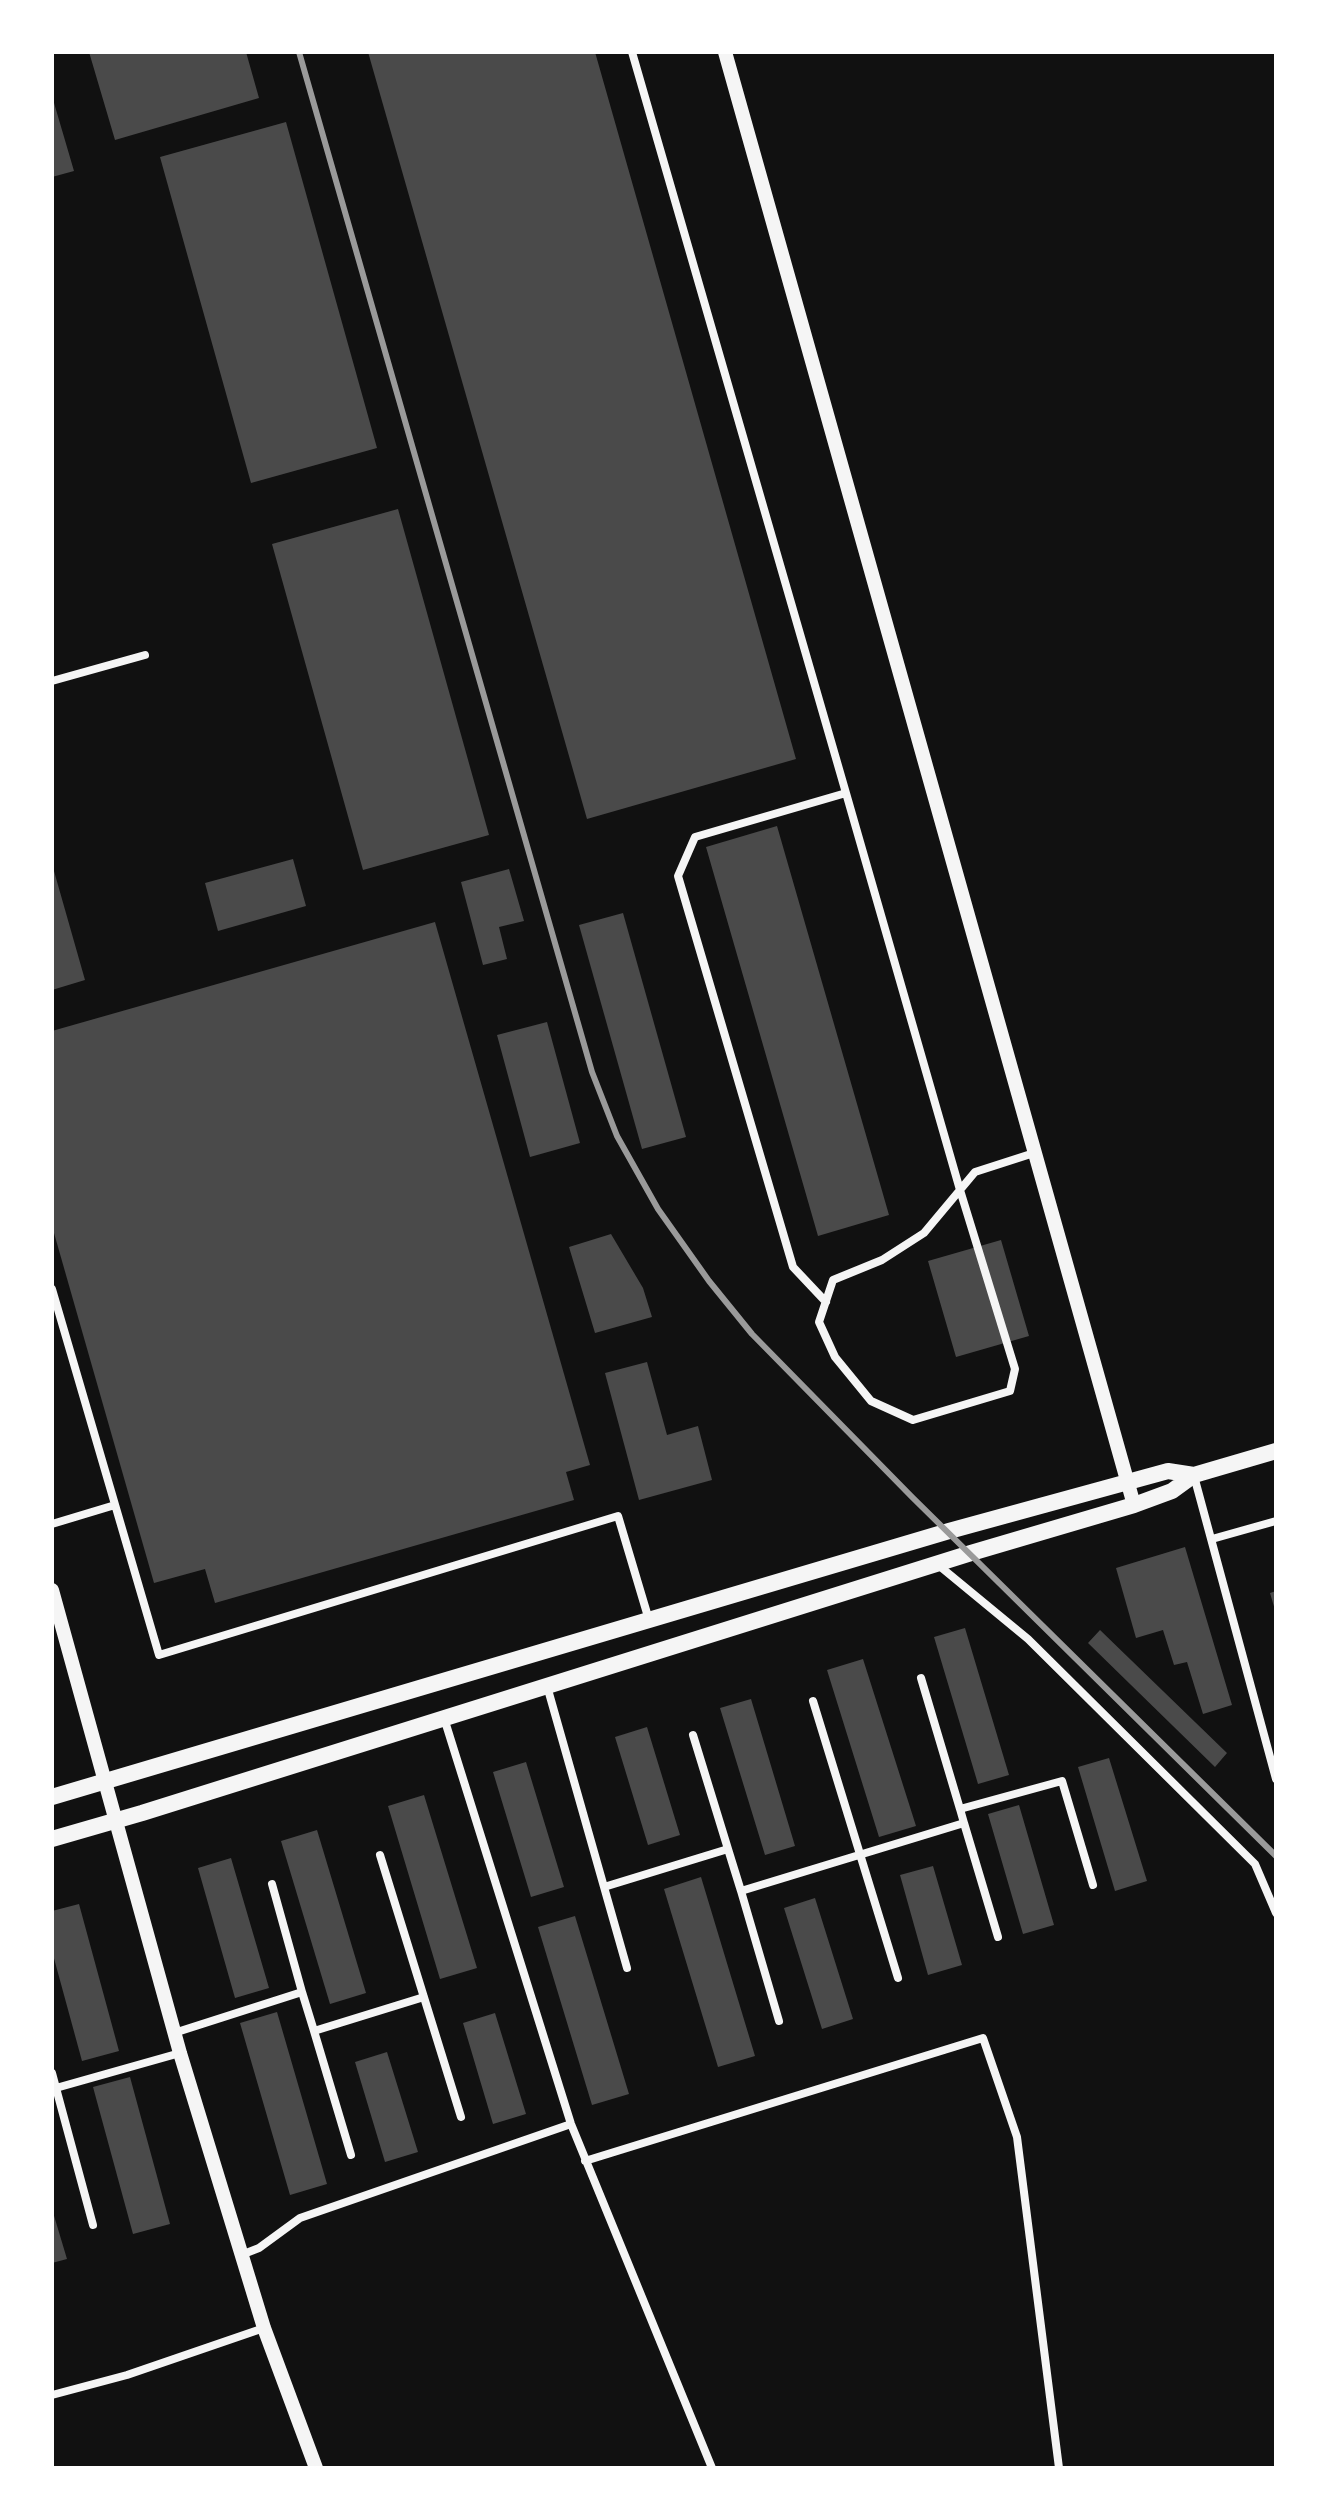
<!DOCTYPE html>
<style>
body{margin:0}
#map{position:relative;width:1328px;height:2520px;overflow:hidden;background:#111;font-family:Helvetica,sans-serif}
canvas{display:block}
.frame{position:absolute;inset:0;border:54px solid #fff;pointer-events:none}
</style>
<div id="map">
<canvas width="1328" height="2520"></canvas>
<div class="frame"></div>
</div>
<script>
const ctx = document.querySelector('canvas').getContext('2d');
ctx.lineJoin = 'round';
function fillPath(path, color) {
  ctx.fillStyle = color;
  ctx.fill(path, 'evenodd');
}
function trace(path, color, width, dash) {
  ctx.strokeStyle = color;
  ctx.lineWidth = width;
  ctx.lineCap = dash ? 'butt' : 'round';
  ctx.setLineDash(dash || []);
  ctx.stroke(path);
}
fillPath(new Path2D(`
 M89 52H246L259 98 115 140Z
 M368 52H595L796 759 587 819Z
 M52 96 74 171 52 177Z
 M286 122 377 448 251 483 160 157Z
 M398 509 489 835 363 870 272 544Z
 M777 826 889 1215 818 1236 706 847Z
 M293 859 306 906 218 931 205 883Z
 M52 864 85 980 52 990Z
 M509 869 524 921 499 927 507 959 483 965 461 882Z
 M623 913 686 1137 642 1149 579 925Z
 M435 922 590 1465 566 1472 574 1500 215 1603 205 1569 154 1583 52 1226V1031Z
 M547 1022 580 1143 530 1157 497 1035Z
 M611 1234 643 1288 652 1317 595 1333 569 1247Z
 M1001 1240 1029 1336 956 1357 928 1261Z
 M647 1362 667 1435 698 1426 712 1480 639 1500 605 1373Z
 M1185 1547 1232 1705 1203 1714 1187 1662 1174 1665 1163 1630 1136 1638 1116 1568Z
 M1276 1591V1610H1275L1270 1593Z
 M965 1628 1009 1775 978 1784 934 1637Z
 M1100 1630 1227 1753 1215 1767 1088 1643Z
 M863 1659 916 1826 879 1837 827 1670Z
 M751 1699 795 1846 765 1855 720 1708Z
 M647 1727 680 1835 648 1845 615 1737Z
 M1109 1758 1147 1881 1115 1891 1078 1767Z
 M526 1762 564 1887 531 1897 493 1772Z
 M424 1795 477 1968 440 1979 388 1806Z
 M1019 1805 1054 1925 1023 1934 988 1814Z
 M317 1830 366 1993 330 2004 281 1841Z
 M231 1858 269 1988 235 1998 198 1868Z
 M933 1866 962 1965 928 1975 900 1875Z
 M701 1877 755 2056 718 2067 664 1889Z
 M815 1898 853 2019 822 2029 784 1908Z
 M79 1904 119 2051 82 2061 52 1951V1911Z
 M575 1916 629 2094 592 2105 538 1927Z
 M277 2012 327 2184 290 2195 240 2023Z
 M495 2013 526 2114 493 2124 463 2023Z
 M387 2052 418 2152 385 2162 355 2062Z
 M130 2077 170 2224 133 2234 93 2087Z
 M52 2209 67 2259 52 2263Z`), '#4a4a4a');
trace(new Path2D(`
 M632 52 846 793
 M52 681 145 655
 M52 1289 159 1655 618 1516 649 1620
 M826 1302 793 1267 678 876 695 837 846 793 960 1190 1015 1369 1010 1391 913 1420 871 1401 835 1357 819 1322 833 1280 882 1260 924 1233 975 1172 1034 1153
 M1194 1476 1276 1779
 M52 1524 115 1505
 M1212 1539 1276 1521
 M937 1564 1028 1639 1255 1864 1276 1913
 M921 1678 960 1809
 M547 1686 604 1887
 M813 1701 898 1978
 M444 1718 571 2124 712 2468
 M693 1735 728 1849
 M964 1823 998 1937
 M380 1855 461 2117
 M272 1884 302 1992
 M741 1891 779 2021
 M627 1968 604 1887 728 1849 741 1891 964 1823 960 1809 1062 1781 1093 1885
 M314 2031 351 2155
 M174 2033 302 1992 314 2031 424 1997
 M52 2073 56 2088 180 2053
 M56 2088 93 2225
 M585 2161 983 2038 1017 2137 1059 2468
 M241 2255 259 2248 300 2218 571 2124
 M52 2395 127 2375 264 2328`), '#f5f5f5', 8);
trace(new Path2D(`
 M725 52 1134 1505
 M52 1590 180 2053 264 2328 316 2468`), '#f5f5f5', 14);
trace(new Path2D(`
 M52 1797 949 1531 1168 1471 1194 1475
 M52 1839 142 1813 971 1553 1134 1505 1172 1491 1194 1475 1276 1451`), '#f5f5f5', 16);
trace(new Path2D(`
 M299 52 592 1072 617 1136 658 1209 709 1281 752 1334 912 1497 1276 1856`), '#9a9a9a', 6);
</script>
